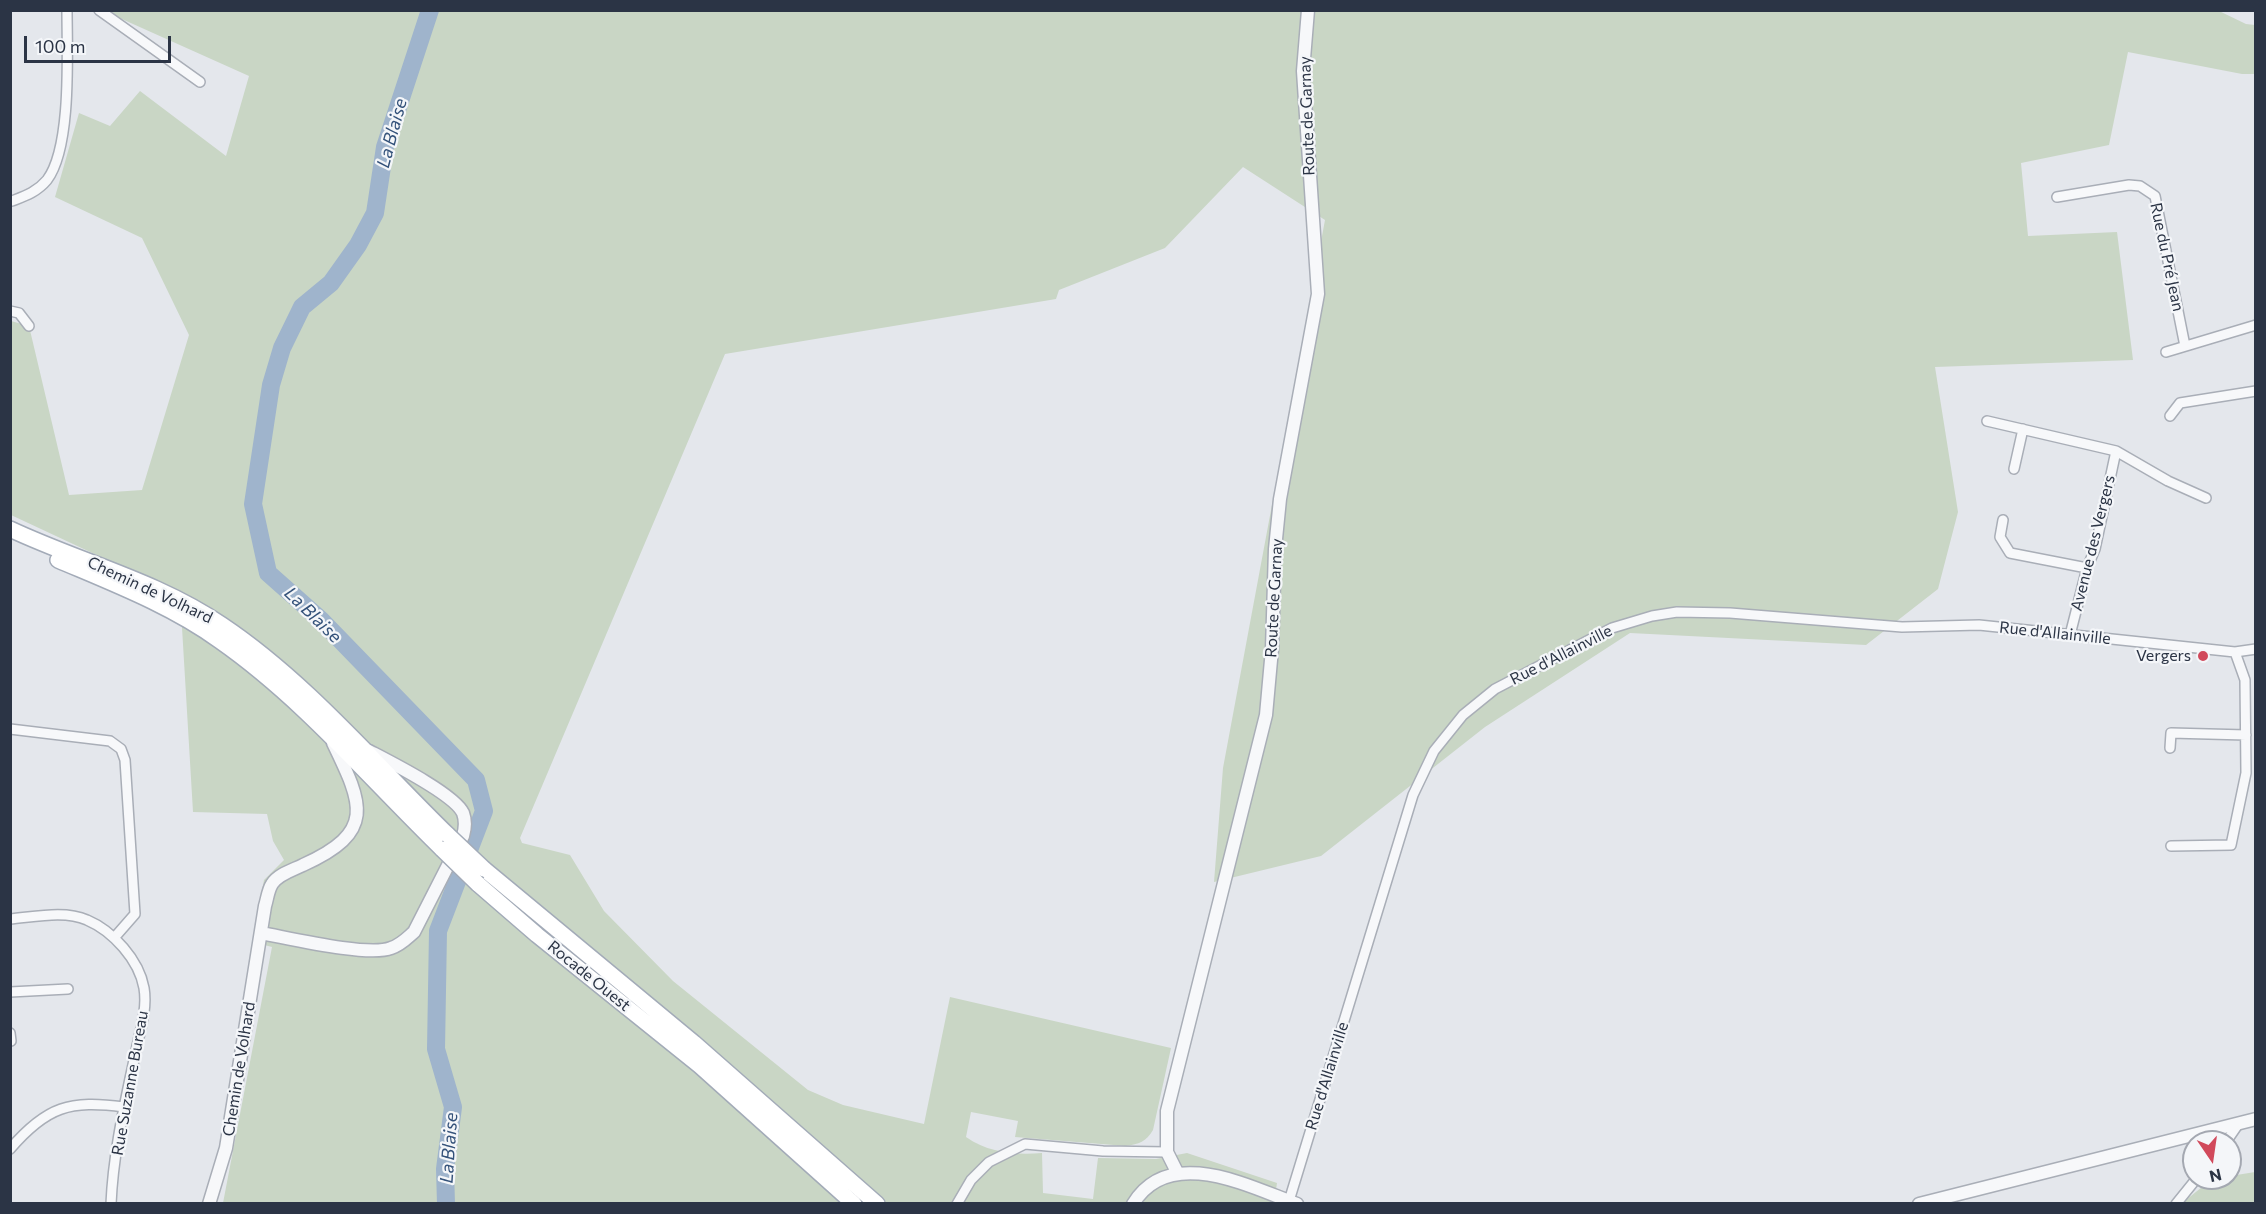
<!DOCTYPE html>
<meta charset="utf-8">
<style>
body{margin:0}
#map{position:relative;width:2266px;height:1214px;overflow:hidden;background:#e4e7ec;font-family:Commissioner,sans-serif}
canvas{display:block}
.frame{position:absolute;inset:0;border:12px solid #2b3445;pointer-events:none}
.north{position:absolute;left:2182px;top:1130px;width:60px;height:60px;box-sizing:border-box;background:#f4f6f9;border:2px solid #a4a8b1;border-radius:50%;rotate:167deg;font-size:16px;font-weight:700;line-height:24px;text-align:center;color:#2b3445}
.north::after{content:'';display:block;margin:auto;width:21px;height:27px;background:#d1495b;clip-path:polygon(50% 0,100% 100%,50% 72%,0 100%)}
.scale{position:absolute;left:24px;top:36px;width:147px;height:27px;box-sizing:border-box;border:3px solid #2b3445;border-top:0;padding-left:8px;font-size:18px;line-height:21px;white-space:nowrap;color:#2b3445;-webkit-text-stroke:4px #f4f6f9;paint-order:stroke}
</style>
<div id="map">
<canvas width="2266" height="1214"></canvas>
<div class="frame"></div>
<div class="north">N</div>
<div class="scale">100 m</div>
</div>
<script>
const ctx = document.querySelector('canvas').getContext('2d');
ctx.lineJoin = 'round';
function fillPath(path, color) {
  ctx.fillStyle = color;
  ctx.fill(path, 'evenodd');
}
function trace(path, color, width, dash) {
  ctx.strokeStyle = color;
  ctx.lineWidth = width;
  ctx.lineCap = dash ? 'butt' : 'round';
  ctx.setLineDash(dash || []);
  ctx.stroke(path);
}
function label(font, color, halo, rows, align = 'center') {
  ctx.font = font + ' Commissioner,sans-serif';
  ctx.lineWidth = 4.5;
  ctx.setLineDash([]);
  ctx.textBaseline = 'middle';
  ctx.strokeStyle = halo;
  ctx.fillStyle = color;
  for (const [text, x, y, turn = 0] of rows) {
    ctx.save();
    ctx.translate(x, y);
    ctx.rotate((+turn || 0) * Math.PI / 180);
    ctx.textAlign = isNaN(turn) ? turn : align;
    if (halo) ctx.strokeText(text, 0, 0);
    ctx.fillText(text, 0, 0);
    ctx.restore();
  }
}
fillPath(new Path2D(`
 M2217 10 2246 24 2255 25V74H2242L2128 52 2109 145 2021 163 2028 236 2117 232 2133 360 1935 367 1958 512 1938 589 1866 645 1630 633 1485 727 1321 856 1214 882 1223 768 1325 220 1243 167 1165 248 1059 290 1056 299 725 354 520 838 522 843 570 855 604 911 673 981 808 1090 843 1105 924 1124 950 997 1171 1048 1153 1130C1146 1142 1139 1144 1126 1146L1015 1137 1018 1121 971 1112 966 1137C989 1153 1015 1155 1042 1153L1043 1193 1093 1199 1098 1158 1156 1159 1187 1153 1277 1183 1274 1203H223L272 947 253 942 264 880 284 860 273 841 267 814 193 812 180 594 11 515V321L29 326 69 495 142 490 189 335 142 238 55 197 79 113 110 126 140 91 226 156 249 76 104 11Z
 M2255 1172V1203L2181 1204 2212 1179Z`), '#c9d6c5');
trace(new Path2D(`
 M430 10 385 147 375 213 358 245 331 283 302 307 282 348 271 385 253 504 268 573 321 620 476 780 484 811 438 931 436 1049 453 1107 445 1169 446 1204`), '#9fb4cc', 18);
const minor = new Path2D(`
 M99 10 200 82
 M2057 197 2129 185 2140 186 2155 196 2185 346
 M12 201C25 196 37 192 47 180 72 147 67 52 67 10
 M10 311 19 313 29 326
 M2166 352 2256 325
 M2170 416 2180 403 2256 391
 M1987 421 2116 451 2168 481 2206 498
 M2014 469 2023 429
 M2003 520 2000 537 2010 553 2087 568
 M2070 635 2087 568 2095 549 2116 451
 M10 729 110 741 121 749 125 760 135 914 114 938
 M2170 748 2171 733 2246 735
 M2171 846 2231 845 2246 773 2245 680 2235 652
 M10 919C34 917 65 910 87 920 113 931 139 960 144 988 148 1011 138 1037 134 1060 124 1107 113 1155 111 1204
 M10 992 68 989
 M10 1033 11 1041
 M2226 1142 2239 1123
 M10 1149C47 1106 70 1100 124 1107
 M1289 1201 1413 795 1434 751 1463 715 1495 689 1612 628 1652 616 1677 612 1730 613 1902 627 1979 625 2235 652 2256 649
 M957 1204 971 1180 989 1162 1025 1144 1103 1151 1167 1152
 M2176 1204 2197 1178`);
const tertiary = new Path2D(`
 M261 933C289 938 368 957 391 948 401 945 407 938 414 932L463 836C465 829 466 821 463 813 454 794 390 762 369 751
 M1178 1174 1167 1152V1111L1266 715 1272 649 1275 549 1280 499 1318 294 1303 71 1308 10
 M209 1204 226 1148 265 906C267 900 268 890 272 884 278 874 293 870 303 865 376 832 363 805 333 743
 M1133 1204C1169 1144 1250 1187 1297 1204
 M1919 1204 2256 1119`);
const primary = new Path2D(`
 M10 529C80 562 158 581 222 625 307 682 375 764 448 835
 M58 560C112 583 172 606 220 641 303 699 370 779 442 849
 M484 869 694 1043 877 1204
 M478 884 537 935 700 1066 854 1204`);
trace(minor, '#a9aeb7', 12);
trace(tertiary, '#a9aeb7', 15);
trace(primary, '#a3abb8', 18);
trace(minor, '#f7f8fa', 9);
trace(tertiary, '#f7f8fa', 12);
trace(primary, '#fff', 15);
const primaryBridge = new Path2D(`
 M448 835 484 869
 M442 849 478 884`);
trace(primaryBridge, '#a3abb8', 18, []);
trace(primaryBridge, '#fff', 15);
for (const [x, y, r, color] of [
 [2203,656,6,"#d1495b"]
]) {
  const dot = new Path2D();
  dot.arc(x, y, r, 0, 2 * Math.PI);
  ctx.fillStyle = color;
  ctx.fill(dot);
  trace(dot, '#f4f6f9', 2);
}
label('16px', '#2b3445', '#f4f6f9', [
 ["Route de Garnay",1307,116,-92],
 ["Rue du Pré Jean",2167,257,78],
 ["Avenue des Vergers",2093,543,-76],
 ["Chemin de Volhard",150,590,25],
 ["Route de Garnay",1274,598,-87],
 ["Rue d'Allainville",2055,633,6],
 ["Rue d'Allainville",1561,655,-27],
 ["Rocade Ouest",589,976,39],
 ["Chemin de Volhard",239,1069,-81],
 ["Rue d'Allainville",1327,1076,-73],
 ["Rue Suzanne Bureau",130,1083,-80]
]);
label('16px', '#2b3445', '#f4f6f9', [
 ["Vergers",2191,656]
], 'right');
label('italic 18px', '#34527a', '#f4f6f9', [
 ["La Blaise",392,133,-75],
 ["La Blaise",313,615,44],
 ["La Blaise",449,1148,-86]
]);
</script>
